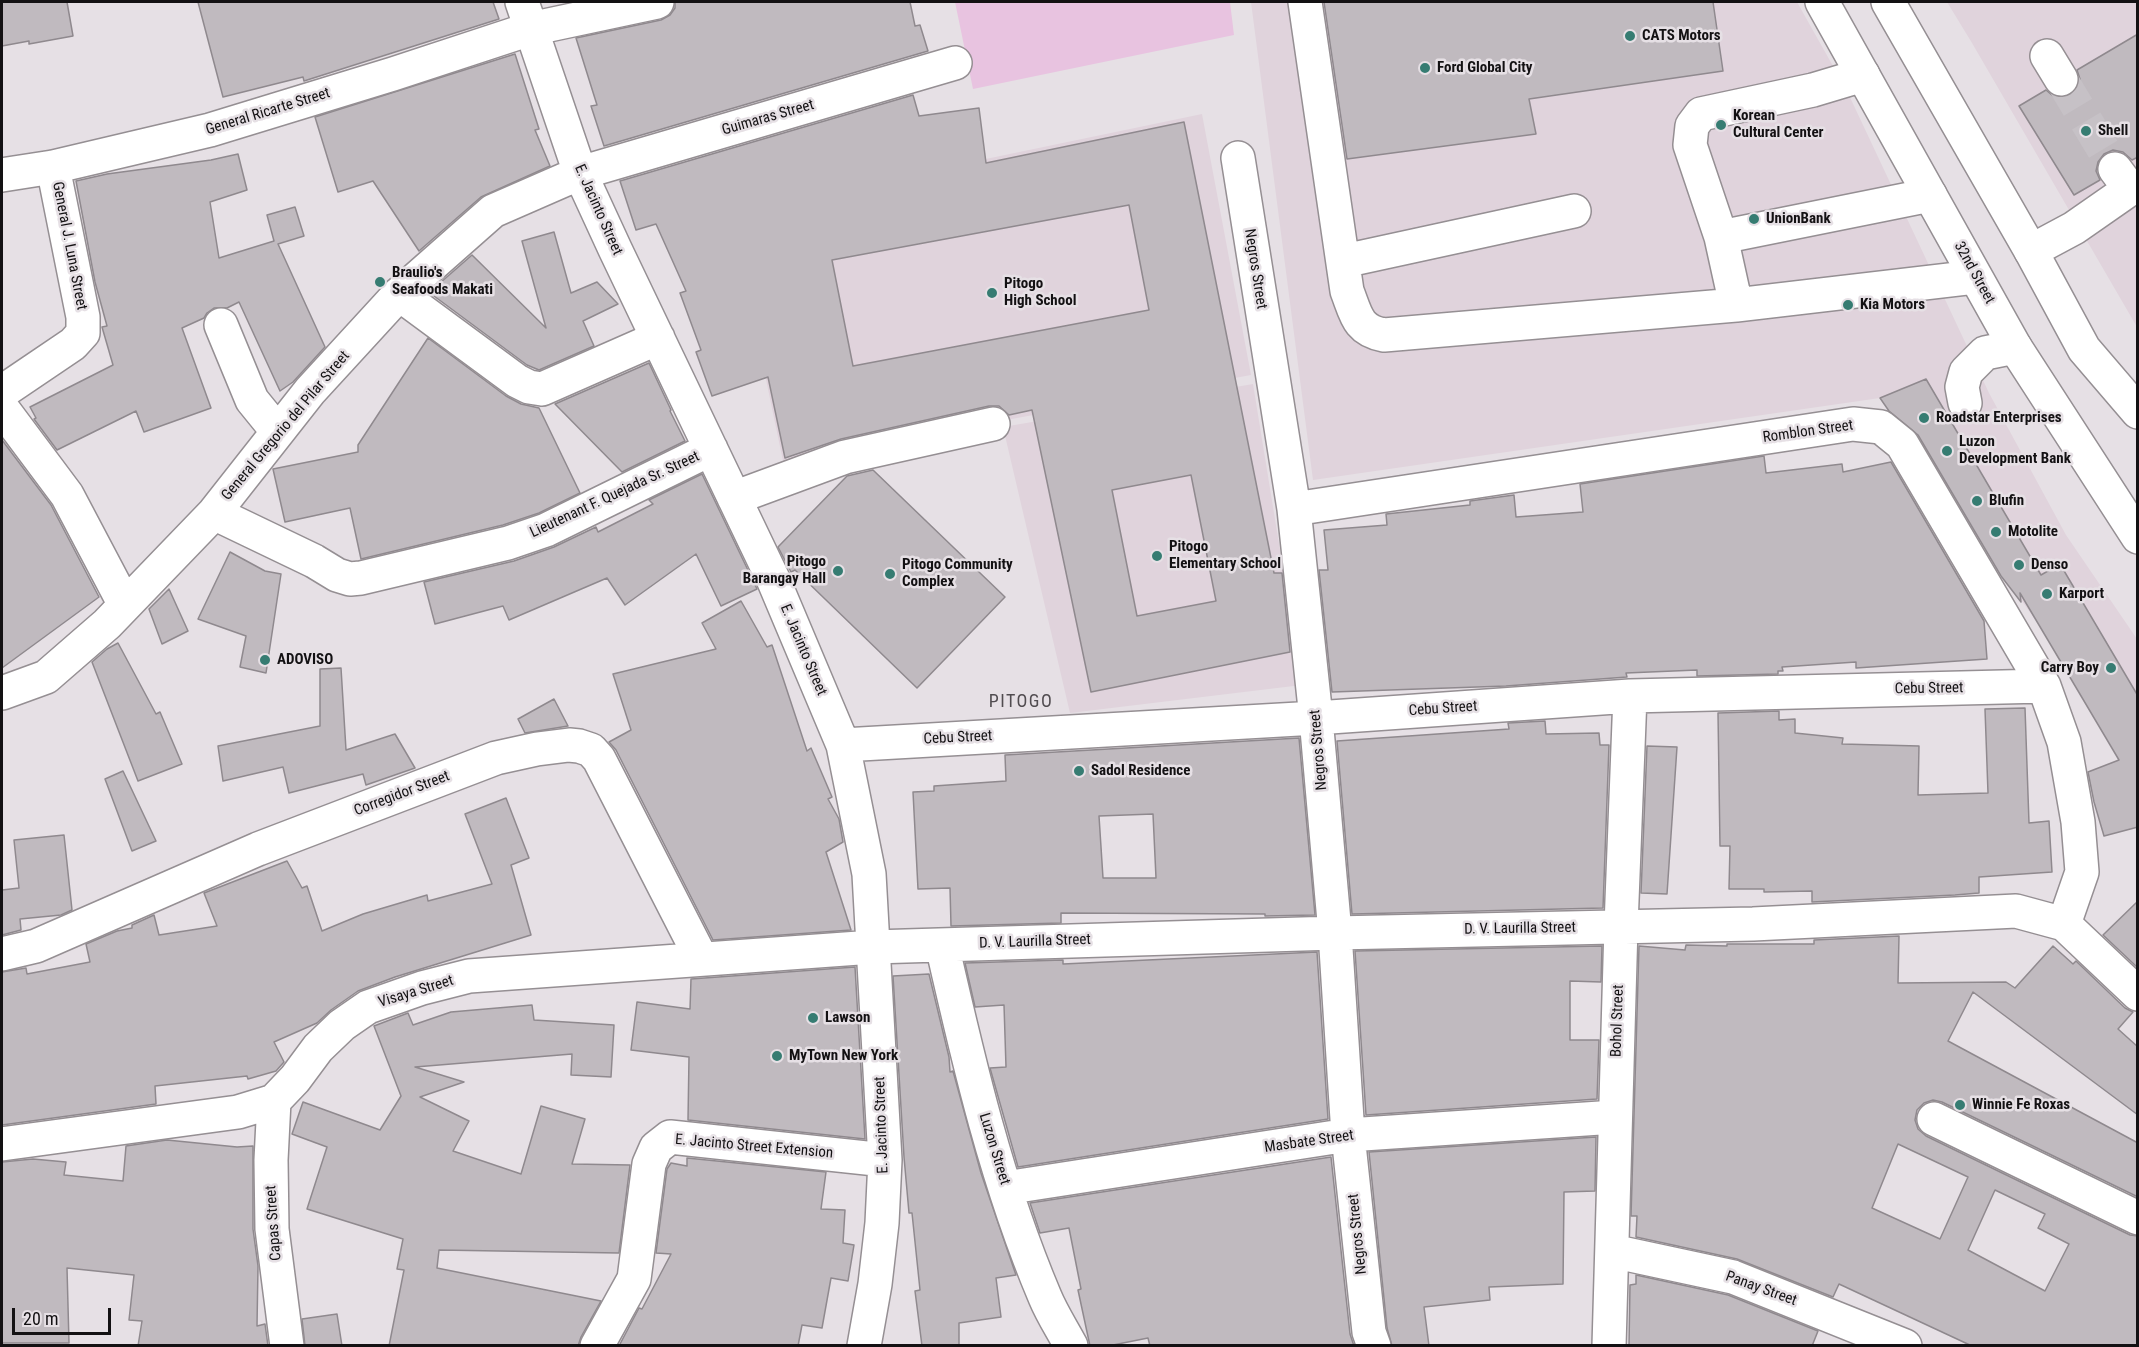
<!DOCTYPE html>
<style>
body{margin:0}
#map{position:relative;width:2139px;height:1347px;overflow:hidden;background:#e6e0e5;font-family:"Roboto Condensed",sans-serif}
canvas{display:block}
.frame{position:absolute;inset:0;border:3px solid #131113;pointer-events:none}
.scale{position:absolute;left:12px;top:1308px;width:99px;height:27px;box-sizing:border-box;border:3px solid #131113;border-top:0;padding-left:8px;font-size:18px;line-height:21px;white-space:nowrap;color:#131113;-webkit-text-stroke:4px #e6e0e5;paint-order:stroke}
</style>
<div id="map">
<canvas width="2139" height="1347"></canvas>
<div class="frame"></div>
<div class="scale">20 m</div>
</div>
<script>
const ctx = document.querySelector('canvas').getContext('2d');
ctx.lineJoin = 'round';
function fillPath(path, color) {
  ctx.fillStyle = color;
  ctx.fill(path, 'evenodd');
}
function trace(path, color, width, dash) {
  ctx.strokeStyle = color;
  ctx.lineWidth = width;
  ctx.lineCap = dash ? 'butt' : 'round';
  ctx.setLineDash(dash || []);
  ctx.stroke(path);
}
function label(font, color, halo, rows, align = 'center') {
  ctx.font = font + ' "Roboto Condensed",sans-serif';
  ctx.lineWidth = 5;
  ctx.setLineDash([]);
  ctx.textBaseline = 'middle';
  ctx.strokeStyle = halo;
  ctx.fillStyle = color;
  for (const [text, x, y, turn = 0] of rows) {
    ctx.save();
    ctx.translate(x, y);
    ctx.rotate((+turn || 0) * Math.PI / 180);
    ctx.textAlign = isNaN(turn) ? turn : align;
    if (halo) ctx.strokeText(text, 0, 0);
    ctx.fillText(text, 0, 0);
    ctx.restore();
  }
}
fillPath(new Path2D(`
 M1251 2H1797L1847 91 1989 393 2066 535 2137 639V791L2045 634 1880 398 1313 480Z
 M1947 2H2137V327L1972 43Z
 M1202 114 1251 375 783 461 731 212Z
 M1253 384 1302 685 1070 713 1003 427Z`), '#e0d3dc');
fillPath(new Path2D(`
 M955 2H1230L1234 35 973 89Z`), '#e8c3e0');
const building = new Path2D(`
 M2 2H67L73 36 29 44V41L2 46Z
 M198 2H493L499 19 304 81 303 77 223 97Z
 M675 2H910L915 26 920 25 928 51 604 146 591 106 597 105 576 38 661 20 670 15 675 8Z
 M1324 2H1713L1723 71 1529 99 1536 134 1347 159Z
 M2138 34V157L2132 160 2123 152 2113 150 2104 154 2098 162 2096 171 2100 180 2074 195 2019 106 2046 90 2053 96 2061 98 2070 95 2078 87 2080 79 2077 70Z
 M515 54 539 129 535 130 550 166 481 197 419 251 373 181 338 192 315 117Z
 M913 95 919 116 979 108 986 163 1184 122 1274 573H1282L1290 652 1091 692 1032 410 1009 415 999 406H989L841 439 785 458 768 377 712 396 696 352 701 350 680 293 686 291 656 224 636 230 620 181ZM1129 205 1149 310 853 366 832 260ZM1191 475 1216 601 1137 616 1112 490Z
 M238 154 247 190 210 202 219 258 274 241 267 215 295 207 304 236 278 244 325 347 293 382 280 391 239 302 227 308H214L207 313 204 318 182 328 211 408 144 432 136 411 57 450 34 419 36 418 30 407 113 365 102 327 107 326 95 282 76 181 107 174 211 160Z
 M554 232 571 293 597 282 618 304 583 321 594 346 539 370 527 365 434 296 443 287 440 283 472 255 546 328 522 241Z
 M428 338 506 396 521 404 539 408 580 493 539 513 503 525 361 559 350 508 285 522 273 469 358 452V445Z
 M649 363 671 410 670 411 685 441 622 472 555 404Z
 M1926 379 2041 575 2060 564 2138 696V827L2104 836 2094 802 2088 772 2119 760 2020 593 2021 602 2001 576 1918 435 1889 411 1880 398Z
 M2 440 51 505 99 597 2 668Z
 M1764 456 1766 473 1842 464 1843 472 1891 462 1984 621 1987 659 1856 668V662L1782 667 1783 671H1778V674L1697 676V670L1626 673 1627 677 1506 686 1332 692 1319 570H1328L1324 530 1387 525 1386 514 1470 505V501L1514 495 1516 517 1583 512 1580 484Z
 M873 470 1005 597 917 688 795 570 791 572 778 547 847 476Z
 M702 474 757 589 721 606 696 554 625 605 607 578 509 620 503 606 435 624 424 582 514 561 554 547 596 527 598 532 653 504 649 500Z
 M230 552 265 571 281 574 266 673 240 667 246 636 198 619Z
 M169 589 188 631 162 644 149 609Z
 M741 601 767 647 772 645 807 751 811 748 832 797 828 799 839 819 843 842 826 852 851 930 713 940 616 750 609 742 631 730 613 674 716 649 702 623Z
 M118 643 156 714 160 712 182 764 138 781 92 662 107 649Z
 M341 668 346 750 395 734 415 768 366 785 363 774 289 793 283 767 223 781 218 746 320 726V669Z
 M554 699 568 726 525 733 518 719Z
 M2025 708 2029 823 2049 821 2052 872 1979 877V893L1955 895 1812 902V891L1764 892V889H1729L1730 846H1720L1718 713 1779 711V720L1795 719V733L1843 738 1842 744 1919 746 1918 795 1988 793 1985 709Z
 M1545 721 1546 734 1599 733 1600 745H1609L1603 908 1352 914 1337 741 1509 729 1508 723Z
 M1299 738 1315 915 1265 916V914L1061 913V923L951 926 950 888 918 889 913 792 934 791V786L1006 781 1005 755ZM1153 814 1156 878H1103L1099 816Z
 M1647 746 1677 747 1667 894 1641 893Z
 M123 771 156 841 132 851 105 779Z
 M506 798 529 858 511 865 531 935 395 977 358 991 331 1010 317 1023 274 1042 284 1062 276 1071 248 1079 247 1076 155 1086 156 1104 2 1125V972L26 968 27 974 90 962 86 944 117 931 132 928V925L154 915 159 935 217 926 204 893 287 861 302 888 307 886 322 931 363 914 427 895 428 901 492 884 465 814Z
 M64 835 72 910 61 915 20 919 21 930 2 935V890L19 888 14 840Z
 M2138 901V968L2103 935Z
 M1899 936 1898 983 2006 982 2015 988 2053 946 2073 964 2076 961 2125 1008 2133 1012 2118 1029 2138 1047V1115L1973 992 1948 1041 2138 1143V1197L1942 1102 1933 1100 1924 1103 1917 1110 1915 1120 1918 1129 1926 1136 2130 1235 2138 1236V1346H1972L1839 1284 1833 1297 1737 1259 1636 1237 1637 1216H1631L1639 946 1685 950 1686 945 1727 946V944H1814V940ZM1898 1144 1968 1177 1940 1239 1872 1208ZM1995 1190 2045 1214 2038 1228 2069 1244 2045 1291 1968 1250Z
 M1602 946 1601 982 1570 981V1040H1599L1597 1099 1366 1115 1355 951Z
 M1317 952 1328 1119 1018 1167 990 1068 1006 1067 1004 1005 975 1007 965 963 1063 960V964Z
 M855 967 865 1139 688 1120 689 1057 631 1050 637 1002 690 1009 691 979Z
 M929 974 949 1057 950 1072 953 1071 981 1173 1016 1275 996 1278 1001 1317 959 1323V1346H922L915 1291 920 1290 912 1213H909L904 1157 893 976Z
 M532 1005 534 1020 614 1025 611 1077 571 1075 572 1054 415 1067 464 1082 420 1097 469 1121 453 1151 521 1174 541 1106 585 1119 572 1164 630 1165 619 1253 439 1250 437 1268 601 1301 581 1337 578 1346H389L404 1270 397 1269 403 1239 307 1209 327 1147 292 1134 303 1102 380 1130 401 1096 374 1026 408 1013 413 1025 451 1012Z
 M1596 1137 1595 1191 1564 1192 1563 1284 1489 1287 1490 1300 1424 1307 1429 1346H1392L1387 1328 1369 1152Z
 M167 1140 237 1147 253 1146V1229L258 1266 257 1326 265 1324 268 1346H138L142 1321 129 1320 134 1275 67 1268 69 1343H2V1162L33 1159 66 1162 64 1175 123 1181 126 1146Z
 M1331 1157 1350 1334 1354 1346H1150L1148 1338 1108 1346H1090L1078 1290 1081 1289 1069 1228 1040 1233 1030 1203Z
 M687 1158 826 1172 821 1209 845 1210 843 1243 854 1245 848 1281 831 1278 822 1328 802 1325 798 1346H619L639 1308 642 1309 671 1254 656 1253 667 1169 671 1163 687 1166Z
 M1636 1275 1728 1295 1818 1331 1812 1346H1629L1630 1285 1636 1284Z
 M337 1314 342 1346H305L302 1319Z`);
fillPath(building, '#c0babf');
trace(building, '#8f898e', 1.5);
trace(new Path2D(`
 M2061 79 2115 169`), '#c6c1c6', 33, [33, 16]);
const minor = new Path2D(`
 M522 2 580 173 615 249 773 579 843 745 869 874 885 1160 882 1223 875 1284 864 1346
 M1305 2 1347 291C1356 314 1357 330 1384 335L1736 305 1975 277
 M2047 56 2061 79
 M1863 75 1813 90 1701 114 1692 126 1690 145 1721 237 1930 195
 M1238 158 1294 509 1316 718 1335 933 1348 1135 1369 1332 1374 1346
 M2 175 53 167 210 130 393 74 530 29 657 2
 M1721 237 1736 305
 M2031 251 2074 228 2130 189 2115 169
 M1344 261 1574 211
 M399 294 517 381 529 387 542 389 658 338
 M221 325 252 400 278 432
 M2 392 73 344 83 333V317L53 167
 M1965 403 1962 387 1966 372 1985 353 2015 347
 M2 408 67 495 125 605
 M734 498 845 457 993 424
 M1294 509 1853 424 1881 427 1902 444 2044 686 2064 742 2078 822 2082 872 2064 924
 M214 513 314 561 337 575 350 579 361 578 508 543 546 530 711 449
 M2 693 46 677 107 624 214 513 310 391 399 294 493 211 580 173 955 63
 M843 745 1316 718 1630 696 2044 686
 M942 945C969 1064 997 1184 1045 1297 1052 1314 1062 1329 1071 1346
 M2 954 36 946 258 849 496 758 537 749 569 745 579 746 591 750 599 759 701 958
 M274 1101 271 1160 272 1229 287 1346
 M1934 1119 2138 1218
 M2 1144 238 1112 274 1101 295 1079 318 1048 342 1025 368 1007 422 988 469 976 873 947 1335 933 1753 924 2016 911 2064 924 2138 994
 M1005 1188 1348 1135 1615 1117
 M1612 1251 1733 1277 1905 1346
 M597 1346 634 1279 649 1164 656 1148 670 1137 885 1160
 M1609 1346 1621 926 1630 696`);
const major = new Path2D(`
 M1822 2 2015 347 2138 537
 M1888 2 2031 251 2084 349 2138 412`);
trace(minor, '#958f93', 36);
trace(major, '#958f93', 36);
trace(minor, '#fff', 33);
trace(major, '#fff', 33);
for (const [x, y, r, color] of [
 [1630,36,6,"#367c72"],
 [1425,68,6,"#367c72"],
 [1721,125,6,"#367c72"],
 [2086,131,6,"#367c72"],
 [1754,219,6,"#367c72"],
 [380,282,6,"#367c72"],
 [992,293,6,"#367c72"],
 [1848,305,6,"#367c72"],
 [1924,418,6,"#367c72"],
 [1947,451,6,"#367c72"],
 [1977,501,6,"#367c72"],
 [1996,532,6,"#367c72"],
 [1157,556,6,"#367c72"],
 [2019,565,6,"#367c72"],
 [838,571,6,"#367c72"],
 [890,574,6,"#367c72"],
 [2047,594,6,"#367c72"],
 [265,660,6,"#367c72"],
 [2111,668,6,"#367c72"],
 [1079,771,6,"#367c72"],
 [813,1018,6,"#367c72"],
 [777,1056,6,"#367c72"],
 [1960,1105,6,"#367c72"]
]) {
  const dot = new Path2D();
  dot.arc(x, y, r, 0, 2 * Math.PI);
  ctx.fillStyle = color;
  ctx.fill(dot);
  trace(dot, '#e6e0e5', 2);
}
label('bold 15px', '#131113', '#e6e0e5', [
 ["CATS Motors",1642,36],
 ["Ford Global City",1437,68],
 ["Korean",1733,116],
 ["Cultural Center",1733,133],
 ["Shell",2098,131],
 ["UnionBank",1766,219],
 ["Braulio's",392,273],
 ["Seafoods Makati",392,290],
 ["Pitogo",1004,284],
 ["High School",1004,301],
 ["Kia Motors",1860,305],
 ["Roadstar Enterprises",1936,418],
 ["Luzon",1959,442],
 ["Development Bank",1959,459],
 ["Blufin",1989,501],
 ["Motolite",2008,532],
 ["Pitogo",1169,547],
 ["Elementary School",1169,564],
 ["Pitogo",826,562,"right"],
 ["Barangay Hall",826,579,"right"],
 ["Pitogo Community",902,565],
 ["Complex",902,582],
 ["Denso",2031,565],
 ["Karport",2059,594],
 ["ADOVISO",277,660],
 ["Carry Boy",2099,668,"right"],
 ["Sadol Residence",1091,771],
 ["Lawson",825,1018],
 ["MyTown New York",789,1056],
 ["Winnie Fe Roxas",1972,1105]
], 'left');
label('15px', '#131113', '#e6e0e5', [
 ["General Ricarte Street",268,112,-17],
 ["Guimaras Street",768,118,-16],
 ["E. Jacinto Street",598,210,66],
 ["General J. Luna Street",69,246,79],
 ["Negros Street",1255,269,81],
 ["32nd Street",1974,273,61],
 ["General Gregorio del Pilar Street",286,426,-50],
 ["Romblon Street",1808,432,-8],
 ["Lieutenant F. Quejada Sr. Street",615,495,-25],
 ["E. Jacinto Street",803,650,67],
 ["Cebu Street",1929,689,-1],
 ["Cebu Street",1443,709,-4],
 ["Cebu Street",958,738,-3],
 ["Negros Street",1319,750,-95],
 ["Corregidor Street",402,794,-21],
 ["D. V. Laurilla Street",1520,929,-1],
 ["D. V. Laurilla Street",1035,942,-2],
 ["Visaya Street",416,992,-17],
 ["Bohol Street",1618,1021,-88],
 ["E. Jacinto Street",882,1125,-92],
 ["Masbate Street",1309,1142,-8],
 ["E. Jacinto Street Extension",754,1147,5],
 ["Luzon Street",994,1149,73],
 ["Capas Street",274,1223,-94],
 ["Negros Street",1358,1234,-96],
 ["Panay Street",1761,1289,20]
]);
ctx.letterSpacing = '1.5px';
label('18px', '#514c50', '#e6e0e5', [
 ["PITOGO",1021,702]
]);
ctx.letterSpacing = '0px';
</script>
